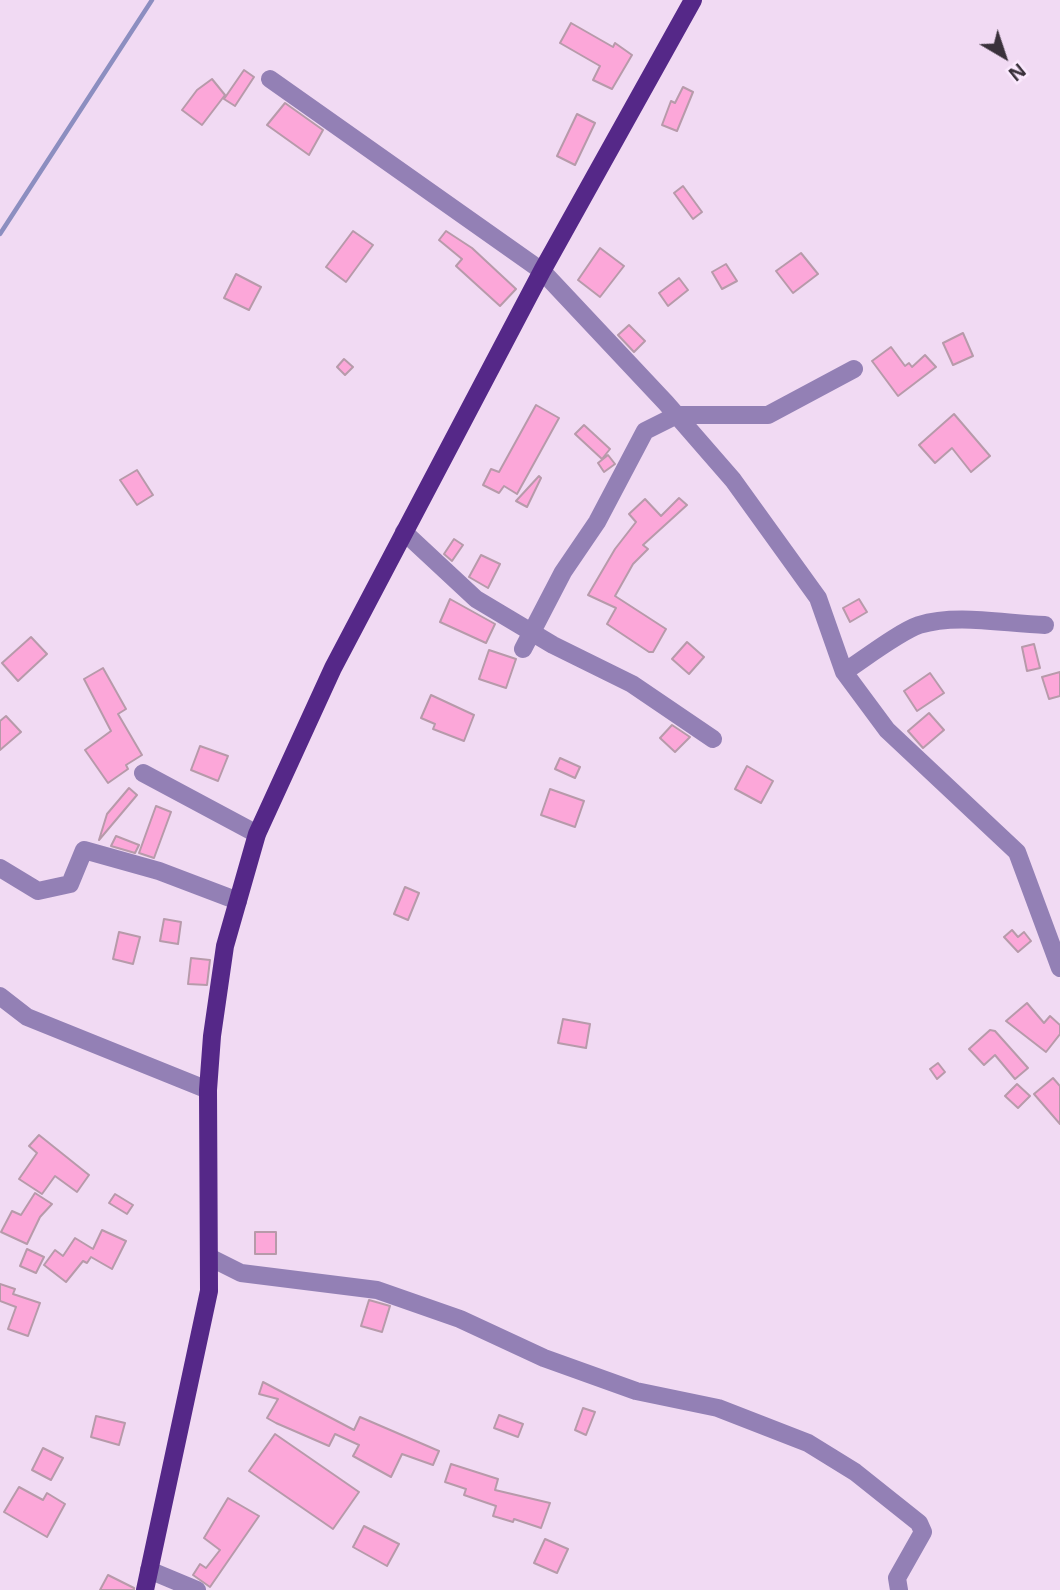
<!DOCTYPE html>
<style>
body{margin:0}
#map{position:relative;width:1060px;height:1590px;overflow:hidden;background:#f1daf3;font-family:"Open Sans",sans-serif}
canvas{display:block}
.north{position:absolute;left:969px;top:21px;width:70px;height:70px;-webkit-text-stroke:5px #fbe9fe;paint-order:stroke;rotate:141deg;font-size:19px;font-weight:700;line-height:28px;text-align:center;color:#3a313b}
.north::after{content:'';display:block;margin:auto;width:24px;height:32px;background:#3a313b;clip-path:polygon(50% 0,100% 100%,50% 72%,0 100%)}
</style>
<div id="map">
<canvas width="1060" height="1590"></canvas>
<div class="north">N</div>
</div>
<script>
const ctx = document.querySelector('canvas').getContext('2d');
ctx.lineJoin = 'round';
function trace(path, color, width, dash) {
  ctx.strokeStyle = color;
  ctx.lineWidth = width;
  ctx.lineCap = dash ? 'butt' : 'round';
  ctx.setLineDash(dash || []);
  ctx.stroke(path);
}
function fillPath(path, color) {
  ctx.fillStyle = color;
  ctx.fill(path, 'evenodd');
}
trace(new Path2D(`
 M0 234 152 0`), '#8c8ec0', 4.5);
const building = new Path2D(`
 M571 23 613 47 615 43 632 55 612 89 593 80 600 66 560 43Z
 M244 70 254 77 235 106 224 99Z
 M212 79 225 95 202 125 182 110 197 90Z
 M683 87 693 92 677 131 662 125 671 101 675 103Z
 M285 103 323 130 309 155 267 125Z
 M577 114 595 123 575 165 557 156Z
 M683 186 702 212 693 219 674 193Z
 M353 231 373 245 346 282 326 267Z
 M446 231 472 248 516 289 500 306 456 266 462 259 439 240Z
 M600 248 624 266 600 297 578 280Z
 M801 253 818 274 793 293 776 271Z
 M726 264 737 281 722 289 712 272Z
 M236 274 261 287 249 310 224 298Z
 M679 278 688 290 668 306 659 293Z
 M629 325 645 341 634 352 618 335Z
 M963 333 973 356 953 365 943 343Z
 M891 347 905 366 909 363 912 367 925 355 936 367 898 396 872 361Z
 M344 359 353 367 345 375 337 367Z
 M536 405 559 418 517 494 504 486 499 493 483 485 491 469 499 472Z
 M954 414 990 456 971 472 952 448 935 463 919 445Z
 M584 425 610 449 602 459 575 434Z
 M608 455 615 464 604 472 598 463Z
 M137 470 153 495 137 505 120 480Z
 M539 476 541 478 527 507 516 501Z
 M679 498 687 505 643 545 648 549 633 564 615 596 666 629 653 652H649L607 624 616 608 588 595 615 549 636 522 629 514 645 499 661 516Z
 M454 539 463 545 452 561 444 554Z
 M481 555 500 564 488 588 469 577Z
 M450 599 495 624 486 643 440 622Z
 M859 599 867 612 850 622 843 608Z
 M31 637 47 654 18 681 2 663Z
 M687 642 704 657 689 674 672 659Z
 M1034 644 1040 668 1027 671 1022 647Z
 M489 650 516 659 506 688 479 679Z
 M103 668 126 709 118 714 142 755 126 765 128 769 108 783 85 750 111 731 84 679Z
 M1060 672V696L1049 699 1042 677Z
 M930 673 944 693 917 711 904 691Z
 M431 695 474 715 464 741 433 729 435 724 421 718Z
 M929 713 944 730 923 748 908 731Z
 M6 716 21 732 0 750V721Z
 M672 725 690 737 675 752 660 738Z
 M200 746 228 756 218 781 191 770Z
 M560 758 580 767 575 778 555 769Z
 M747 766 773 781 761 803 735 789Z
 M129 788 137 795 99 840 107 814Z
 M550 789 584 801 575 827 541 815Z
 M156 806 171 812 154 858 139 853Z
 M116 836 139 845 135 853 111 846Z
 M405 887 419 893 408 920 394 914Z
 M164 919 181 922 178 944 160 941Z
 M1012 930 1018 937 1024 932 1031 941 1018 952 1004 937Z
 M119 932 140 937 133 964 113 959Z
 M191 958 210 960 207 985 188 984Z
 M1027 1003 1044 1023 1050 1016 1060 1025V1034L1046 1052 1006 1021Z
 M563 1019 590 1024 586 1048 558 1043Z
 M990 1030 995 1031 1028 1068 1015 1079 995 1055 984 1065 969 1049Z
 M938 1063 945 1072 937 1079 930 1069Z
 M1053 1078 1060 1086V1124L1034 1094Z
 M1017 1084 1030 1096 1018 1108 1005 1096Z
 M39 1135 89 1175 77 1192 55 1176 42 1194 19 1179 37 1153 29 1146Z
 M35 1193 52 1204 40 1217 27 1244 1 1232 12 1211 21 1215Z
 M115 1194 133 1205 127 1214 109 1203Z
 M102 1230 126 1241 112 1269 91 1257 87 1263 83 1261 66 1282 44 1265 55 1250 63 1256 75 1238 93 1249Z
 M255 1232H276V1254H255Z
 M27 1249 44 1257 36 1273 20 1266Z
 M0 1284 15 1289 13 1294 40 1303 28 1336 8 1329 16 1307 0 1301Z
 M369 1300 390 1306 382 1332 361 1326Z
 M263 1382 354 1430 360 1417 439 1451 433 1465 402 1454 391 1477 353 1456 359 1445 335 1434 329 1446 276 1423 267 1418 278 1399 259 1394Z
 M583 1408 595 1412 586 1435 575 1430Z
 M499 1415 523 1424 518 1437 494 1428Z
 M96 1416 125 1423 119 1445 91 1437Z
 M275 1434 359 1492 333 1529 249 1471Z
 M43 1448 63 1458 51 1480 32 1470Z
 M451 1464 498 1479 495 1490 550 1503 541 1528 514 1519 513 1522 493 1516 496 1506 464 1495 466 1489 445 1482Z
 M19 1487 43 1500 47 1493 65 1504 47 1537 4 1512Z
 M228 1498 259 1516 210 1587 193 1575 200 1564 206 1568 220 1550 204 1538Z
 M364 1526 399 1544 387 1566 353 1547Z
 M545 1539 568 1549 557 1573 534 1563Z
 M108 1575 134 1588V1590H100Z`);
fillPath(building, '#fca7d9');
trace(building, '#b79aaa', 2);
trace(new Path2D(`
 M270 79 542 271 666 403 733 480 818 598 844 672 887 730 1017 852 1060 968
 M404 532 476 599 553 645 632 684 713 739
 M523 649 563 572 597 522 645 431 677 415H768L854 369
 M844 672C864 659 899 632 919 625 957 613 1006 624 1045 625
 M143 773 257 834
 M0 868 38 891 70 884 84 850 159 871 238 901
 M0 996 27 1017 208 1090
 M209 1257 241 1273 377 1290 460 1319 544 1358 636 1391 718 1408 808 1443 855 1472 919 1523 923 1532 897 1578 899 1590
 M149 1570 197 1590`), '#9380b5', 18);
trace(new Path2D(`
 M145 1590 209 1291 208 1090 212 1036 225 946 257 834 333 668 542 271 693 0`), '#552888', 18);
</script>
